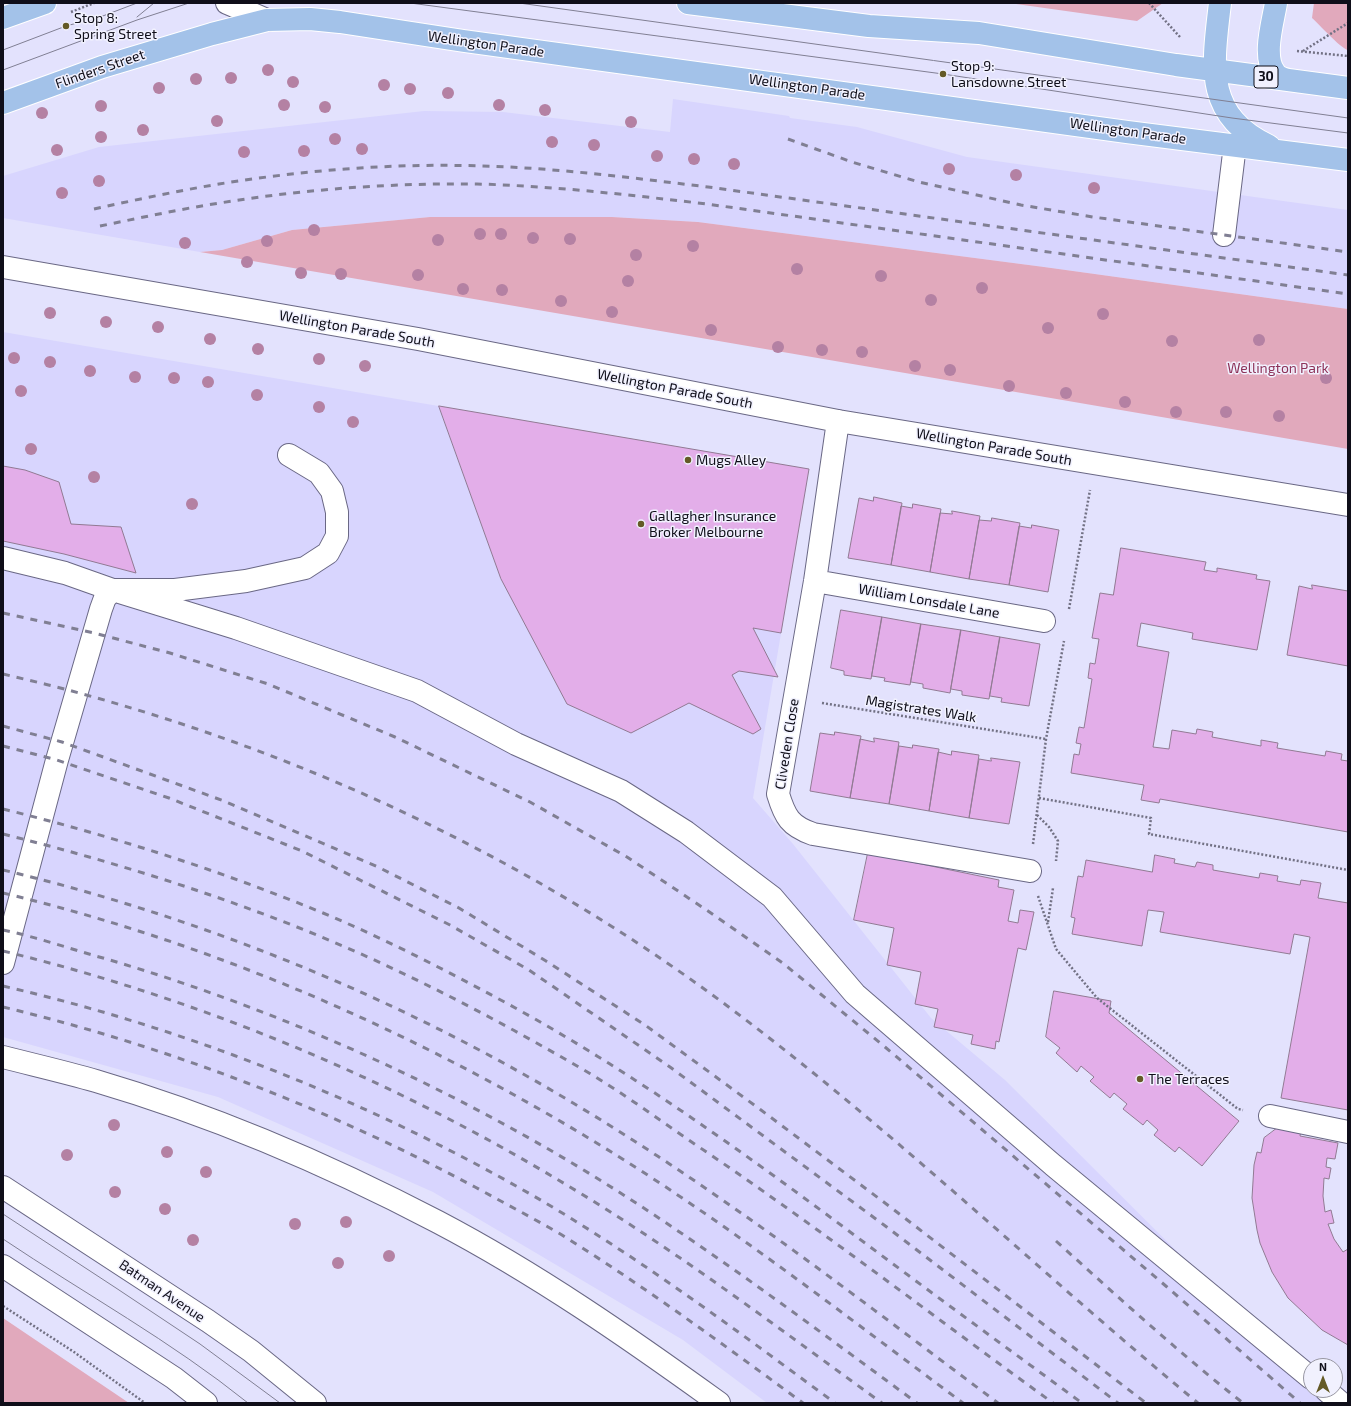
<!DOCTYPE html>
<style>
body{margin:0}
#map{position:relative;width:1351px;height:1406px;overflow:hidden;background:#e3e2fd;font-family:"Exo 2",sans-serif}
canvas{display:block}
.frame{position:absolute;inset:0;border:4px solid #0f0e19;pointer-events:none}
.north{position:absolute;left:1303px;top:1358px;width:40px;height:40px;box-sizing:border-box;background:#f1f1fe;border:1px solid #9796a2;border-radius:50%;rotate:0deg;font-size:11px;font-weight:700;line-height:16px;text-align:center;color:#0f0e19}
.north::after{content:'';display:block;margin:auto;width:14px;height:18px;background:#645a26;clip-path:polygon(50% 0,100% 100%,50% 72%,0 100%)}
</style>
<div id="map">
<canvas width="1351" height="1406"></canvas>
<div class="frame"></div>
<div class="north">N</div>
</div>
<script>
const ctx = document.querySelector('canvas').getContext('2d');
ctx.lineJoin = 'round';
function fillPath(path, color) {
  ctx.fillStyle = color;
  ctx.fill(path, 'evenodd');
}
function trace(path, color, width, dash) {
  ctx.strokeStyle = color;
  ctx.lineWidth = width;
  ctx.lineCap = dash ? 'butt' : 'round';
  ctx.setLineDash(dash || []);
  ctx.stroke(path);
}
function label(font, color, halo, rows, align = 'center') {
  ctx.font = font + ' "Exo 2",sans-serif';
  ctx.lineWidth = 3;
  ctx.setLineDash([]);
  ctx.textBaseline = 'middle';
  ctx.strokeStyle = halo;
  ctx.fillStyle = color;
  for (const [text, x, y, turn = 0] of rows) {
    ctx.save();
    ctx.translate(x, y);
    ctx.rotate((+turn || 0) * Math.PI / 180);
    ctx.textAlign = isNaN(turn) ? turn : align;
    if (halo) ctx.strokeText(text, 0, 0);
    ctx.fillText(text, 0, 0);
    ctx.restore();
  }
}
fillPath(new Path2D(`
 M673 99 789 116 790 118 857 127 967 157 1348 210V309L1044 267 698 222 612 217H430L292 230 222 250 200 252 3 218V176L99 147 424 111 503 112 670 132Z
 M3 332 809 469 753 798 793 844 931 1018 1005 1080 1311 1385V1390H1316L1329 1403H767L683 1340 433 1192 218 1097 3 1037Z`), '#d8d5fe');
fillPath(new Path2D(`
 M1009 3H1163L1137 21Z
 M1314 3H1348V50C1340 48 1319 24 1312 18Z
 M430 217H612L698 222 1044 267 1348 309V449L200 252 222 250 292 230Z
 M3 1318 129 1403H3Z`), '#e1a9bc');
const building = new Path2D(`
 M439 406 809 469 781 633 753 628 778 677 739 671 732 675 761 729 753 734 689 703 631 733 567 704 501 579Z
 M3 466 25 470 59 482 71 524 121 527 136 573 64 554 3 541Z
 M874 497 902 503 891 565 848 558 859 498 873 501Z
 M913 504 941 509 930 572 891 565 901 506 912 508Z
 M952 511 980 516 969 579 930 572 940 513 952 514Z
 M992 518 1020 523 1009 585 969 579 979 520 991 521Z
 M1032 525 1059 530 1048 592 1009 585 1019 526 1031 528Z
 M1121 548 1206 562 1204 570 1217 572V568L1257 575 1256 579 1270 581 1257 650 1192 639 1193 633 1141 623 1137 646 1169 652 1153 747 1169 749 1172 730 1196 734 1197 729 1213 732 1212 737 1261 746V740L1278 743 1277 748 1325 756 1326 751 1342 754 1341 760 1348 761V832L1160 799 1159 803 1141 800 1144 785 1071 773 1074 754 1079 755 1081 744 1076 743 1079 727 1084 728 1092 679 1088 678 1090 663 1095 664 1099 639 1092 638 1100 593 1113 595Z
 M1312 585 1348 591V666L1287 655 1299 586 1312 589Z
 M841 610 882 617 871 679 844 675V671L831 668Z
 M882 617 921 624 910 685 884 681 885 678 872 676Z
 M921 624 961 630 950 693 923 688V684L911 682Z
 M961 630 1000 637 989 699 962 695V691L951 689Z
 M1000 637 1040 644 1029 706 1001 702 1002 698 990 696Z
 M835 732 861 736 850 798 810 791 820 733 834 735Z
 M874 738 899 742 889 804 850 798 860 739 874 742Z
 M913 745 939 749 929 811 889 804 899 746 912 748Z
 M952 751 979 755 969 818 929 811 938 752 951 755Z
 M991 758 1020 762 1009 824 969 818 979 759 991 761Z
 M868 853 999 880 998 887 1014 890 1008 921 1018 923 1020 910 1034 912 1026 950 1018 948 999 1042 996 1041 995 1049 971 1044 973 1035 934 1027 938 1009 915 1004 921 972 887 965 894 928 854 920Z
 M1155 855 1175 859 1174 863 1195 867 1197 862 1213 865V870L1259 878 1260 873 1278 876 1277 881 1300 885 1301 880 1321 883 1318 898 1348 903V1110L1281 1098 1310 937 1294 934 1290 954 1160 932 1164 912 1148 910 1142 946 1072 934 1075 918 1071 917 1078 876 1083 877 1086 860 1152 872Z
 M1054 991 1111 1001 1109 1013 1239 1121 1202 1166 1179 1147 1175 1152 1154 1135 1158 1130 1147 1120 1143 1125 1123 1109 1127 1104 1114 1093 1110 1098 1090 1081 1094 1077 1081 1066 1077 1072 1056 1053 1060 1048 1046 1037Z
 M1280 1126 1301 1130 1300 1136 1338 1143 1335 1159 1327 1158 1326 1167 1331 1168 1329 1179 1324 1178 1323 1196 1325 1212 1331 1210 1334 1223 1328 1224 1334 1239 1343 1252 1348 1249V1345L1322 1330 1288 1298 1272 1272 1260 1243 1257 1230 1252 1198 1254 1165 1257 1152 1261 1153 1264 1138Z`);
fillPath(building, '#e3aee9');
trace(building, '#917a93', 1);
const minor = new Path2D(`
 M227 3 267 20
 M1224 235 1235 145
 M3 267 418 339 838 421 1348 505
 M838 421 815 581 778 794C785 817 790 826 813 834L1030 871
 M3 558 65 573 113 590H175L246 581 305 568 328 553 337 536V512L332 491 319 473 289 455
 M815 581 1044 621
 M3 963 57 760 101 609 105 598 113 590 236 628 417 691 516 744 621 791 686 832 772 897 855 994 1053 1165 1311 1378
 M3 1057C34 1065 65 1072 96 1081 215 1116 329 1165 438 1222 537 1274 629 1338 719 1403
 M1270 1116 1348 1132
 M3 1187 208 1321 251 1351 315 1403
 M3 1266 174 1378 206 1403
 M1326 1390 1341 1403`);
const major = new Path2D(`
 M688 3 869 26 979 33 1176 65 1348 88
 M1220 3C1213 64 1203 115 1269 146
 M1276 3C1273 22 1262 57 1275 73 1278 77 1284 79 1289 80
 M3 18 45 3
 M3 103 102 67 212 34 267 20 310 19 340 22 464 41 1127 132 1348 160`);
trace(minor, '#6a6885', 24);
trace(major, '#fff', 24);
trace(new Path2D(`
 M1149 3 1180 37
 M71 12 94 3
 M1297 51 1348 56
 M1303 51 1348 23
 M1069 609 1090 490
 M822 703 1046 739
 M1039 798 1151 818 1149 834 1348 870
 M1037 815 1049 827 1058 841 1056 861
 M1033 844 1046 739 1064 641
 M1038 896 1056 949 1097 998 1238 1109 1243 1110
 M1048 922 1053 888
 M3 1306 74 1352 145 1403`), '#727184', 2.5, [2, 2]);
trace(minor, '#fff', 22);
trace(major, '#a3c2e9', 22);
trace(new Path2D(`
 M410 3 943 74 1232 118 1348 133
 M519 3 1348 118
 M137 17 154 3
 M3 50 66 26 81 22H87L137 3
 M3 70 137 20 189 3
 M3 1214 116 1288 200 1344 280 1403
 M3 1239C85 1294 171 1341 248 1403`), '#807f93', 1);
trace(new Path2D(`
 M788 139 852 162 919 182 1021 205 1093 217 1348 252
 M94 209C135 200 177 191 219 184 305 170 395 163 482 166 558 168 633 178 708 187L1348 275
 M100 226C140 218 180 209 220 203 305 189 392 183 477 184 554 186 630 195 707 204L1348 294
 M3 613 94 633 170 653 268 684 395 737 530 802 627 857 708 911 784 964 885 1047 1167 1287 1300 1403
 M3 674C28 680 54 686 79 693 303 754 518 854 707 991 880 1117 1033 1267 1198 1403
 M3 726 62 742 224 801 378 867 459 908 546 961 645 1025 761 1110 885 1203 1146 1403
 M3 746 57 760 169 798 302 851 450 925 529 970 670 1067 884 1225 1118 1403
 M3 809C112 836 219 870 323 913 383 938 441 968 497 998 633 1071 758 1163 881 1255 948 1305 1015 1354 1082 1403
 M3 834C103 859 201 889 297 927 398 967 495 1018 589 1073 629 1097 666 1125 705 1151 823 1231 937 1319 1053 1403
 M3 870C203 918 397 997 573 1103 722 1192 859 1299 998 1403
 M3 893C212 943 411 1030 595 1142 722 1219 843 1314 963 1403
 M3 930C37 937 70 949 103 958 282 1010 462 1092 619 1192 722 1258 819 1331 917 1403
 M3 951C200 999 391 1079 565 1184 676 1250 778 1328 882 1403
 M3 986C193 1030 376 1104 544 1202 645 1262 740 1333 835 1403
 M3 1007C166 1046 327 1108 475 1187 504 1203 533 1218 562 1235 645 1287 724 1345 803 1403
 M1056 1241C1117 1296 1178 1352 1243 1403`), '#807f93', 3, [7, 7]);
ctx.fillStyle = '#b481a3';
for (const [x, y] of [
 [268,70],
 [231,78],
 [196,79],
 [293,82],
 [384,85],
 [159,88],
 [410,89],
 [448,93],
 [284,105],
 [499,105],
 [101,106],
 [325,107],
 [545,110],
 [42,113],
 [217,121],
 [631,122],
 [143,130],
 [101,137],
 [335,139],
 [552,142],
 [594,145],
 [362,149],
 [57,150],
 [304,151],
 [244,152],
 [657,156],
 [694,159],
 [734,164],
 [949,169],
 [1016,175],
 [99,181],
 [1094,188],
 [62,193],
 [314,230],
 [480,234],
 [501,234],
 [533,238],
 [570,239],
 [438,240],
 [267,241],
 [185,243],
 [693,246],
 [636,255],
 [247,262],
 [797,269],
 [301,273],
 [341,274],
 [418,275],
 [881,276],
 [628,281],
 [982,288],
 [463,289],
 [502,290],
 [931,300],
 [561,301],
 [612,312],
 [50,313],
 [1103,314],
 [106,322],
 [158,327],
 [1048,328],
 [711,330],
 [210,339],
 [1259,340],
 [1172,341],
 [778,347],
 [258,349],
 [822,350],
 [862,352],
 [14,358],
 [319,359],
 [50,362],
 [365,366],
 [915,366],
 [950,370],
 [90,371],
 [135,377],
 [174,378],
 [1326,378],
 [208,382],
 [1009,386],
 [21,391],
 [1066,393],
 [257,395],
 [1125,402],
 [319,407],
 [1176,412],
 [1226,412],
 [1279,416],
 [353,422],
 [31,449],
 [94,477],
 [192,504],
 [114,1125],
 [167,1152],
 [67,1155],
 [206,1172],
 [115,1192],
 [165,1209],
 [346,1222],
 [295,1224],
 [193,1240],
 [389,1256],
 [338,1263]
]) {
  ctx.beginPath();
  ctx.arc(x, y, 6, 0, 2 * Math.PI);
  ctx.fill();
}
for (const [x, y, r, color] of [
 [66,26,4,"#645a26"],
 [943,74,4,"#645a26"],
 [688,460,4,"#645a26"],
 [641,524,4,"#645a26"],
 [1140,1079,4,"#645a26"]
]) {
  const dot = new Path2D();
  dot.arc(x, y, r, 0, 2 * Math.PI);
  ctx.fillStyle = color;
  ctx.fill(dot);
  trace(dot, '#f1f1fe', 1.5);
}
for (const [x, y, w] of [
 [1266,77,24]
]) {
  const box = new Path2D();
  box.roundRect(x - w / 2, y - 11, w, 22, 3);
  ctx.fillStyle = '#f1f1fe';
  ctx.fill(box);
  trace(box, '#0f0e19', 1);
}
label('bold 13px', '#0f0e19', null, [
 ["30",1266,77]
]);
label('14px', '#0f0e19', '#f1f1fe', [
 ["Stop 8:",74,18],
 ["Spring Street",74,34],
 ["Stop 9:",951,66],
 ["Lansdowne Street",951,82],
 ["Mugs Alley",696,460],
 ["Gallagher Insurance",649,516],
 ["Broker Melbourne",649,532],
 ["The Terraces",1148,1079]
], 'left');
label('14px', '#0f0e19', '#f1f1fe', [
 ["Wellington Parade",486,44,8],
 ["Flinders Street",100,69,-19],
 ["Wellington Parade",807,87,8],
 ["Wellington Parade",1128,131,8],
 ["Wellington Parade South",357,329,10],
 ["Wellington Parade South",675,389,11],
 ["Wellington Parade South",994,447,10],
 ["William Lonsdale Lane",929,601,10],
 ["Magistrates Walk",921,709,9],
 ["Cliveden Close",787,744,-81],
 ["Batman Avenue",162,1291,34]
]);
label('14px', '#8d3259', '#f1f1fe', [
 ["Wellington Park",1278,368]
]);
</script>
